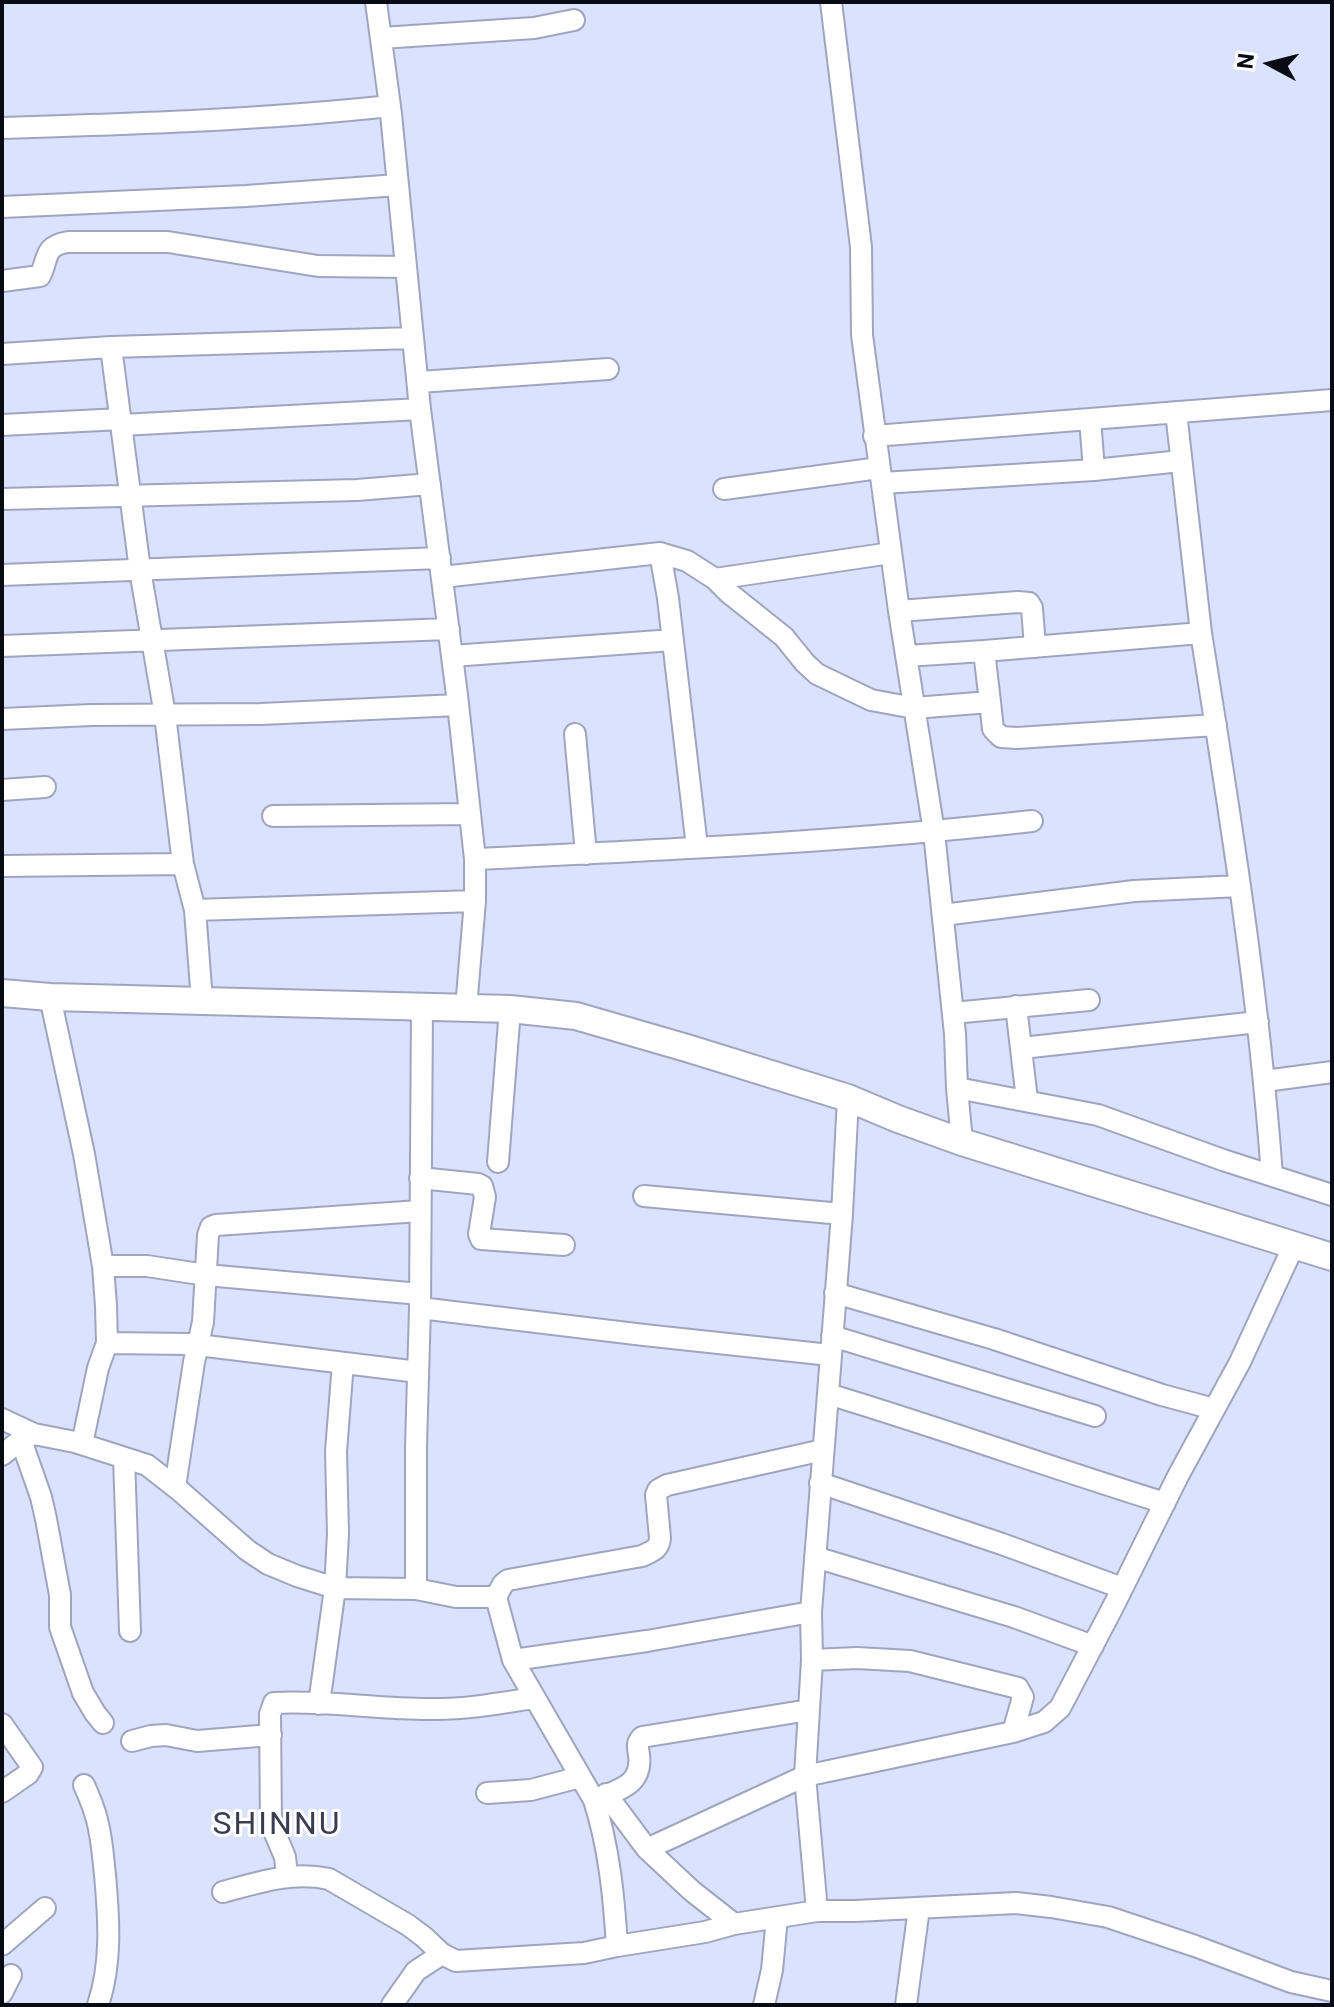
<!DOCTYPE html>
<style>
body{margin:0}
#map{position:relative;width:1334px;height:2007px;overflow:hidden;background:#dbe2fd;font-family:Roboto,sans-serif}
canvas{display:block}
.frame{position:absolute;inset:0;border:4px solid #090b14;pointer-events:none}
.north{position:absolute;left:1230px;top:24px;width:80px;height:80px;-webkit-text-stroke:6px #fff;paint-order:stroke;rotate:277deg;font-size:22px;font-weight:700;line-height:32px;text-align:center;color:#090b14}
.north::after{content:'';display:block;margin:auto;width:28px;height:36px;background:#090b14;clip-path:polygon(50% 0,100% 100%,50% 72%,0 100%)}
</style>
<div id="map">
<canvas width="1334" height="2007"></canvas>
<div class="frame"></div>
<div class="north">N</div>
</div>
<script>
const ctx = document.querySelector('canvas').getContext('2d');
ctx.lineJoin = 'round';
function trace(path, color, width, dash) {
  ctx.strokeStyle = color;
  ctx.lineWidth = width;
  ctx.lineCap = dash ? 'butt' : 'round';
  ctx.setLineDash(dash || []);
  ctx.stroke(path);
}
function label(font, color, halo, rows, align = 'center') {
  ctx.font = font + ' Roboto,sans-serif';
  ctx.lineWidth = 6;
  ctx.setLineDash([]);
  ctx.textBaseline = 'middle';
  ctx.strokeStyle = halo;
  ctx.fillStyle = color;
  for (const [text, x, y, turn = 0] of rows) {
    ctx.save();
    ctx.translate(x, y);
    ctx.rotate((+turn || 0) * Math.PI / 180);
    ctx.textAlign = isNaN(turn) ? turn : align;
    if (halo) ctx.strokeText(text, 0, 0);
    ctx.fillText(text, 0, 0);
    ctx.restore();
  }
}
const minor = new Path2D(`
 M376 2 391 114 420 409 457 695 475 859V901L466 1008
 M831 2 861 247 862 335 899 611 934 832 955 1034 957 1088 962 1142
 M381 38 534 28 574 20
 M2 128C132 124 261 120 390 106
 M2 207 246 196 398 185
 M2 281 40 276C49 258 43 246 68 242H168L318 266 406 267
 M111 347 413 338
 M2 354 111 347 140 570 165 715 183 864 2 866
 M419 382 608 369
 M1090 419 1094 470
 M2 425 121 419
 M122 425 420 409
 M874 436 1332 400
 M882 483 1094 470 1181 461
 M724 489 879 468
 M2 499 357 490 430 484
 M2 575 440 558
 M442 577 660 553
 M715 579 891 553
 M899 611 1018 602 1029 603 1032 608 1035 647
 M1201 633C1230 814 1259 994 1272 1176
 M2 646 449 629
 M452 656 673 640
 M906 656 984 651
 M990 702 993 729 1001 737 1017 738 1216 725
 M2 719 91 715 261 714 458 705
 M575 734 586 854
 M2 790 45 787
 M273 816 470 814
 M697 847 668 598 660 553 687 561 715 579 729 593 784 637 805 663 817 674 871 700 914 708 990 702 984 651 1201 633 1176 412
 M475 859C660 850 847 842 1032 821
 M183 864 195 910 202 1001
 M195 910 475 901
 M943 915 1134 891 1240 886
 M50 997 84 1154 103 1266 106 1306 107 1343 98 1368 82 1444
 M422 1006 420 1308 416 1446V1589L456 1597H496L513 1660 594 1800C609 1847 614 1897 617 1946L705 1932 734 1924 817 1911H855L1016 1903 1051 1907 1108 1917 1195 1946 1291 1982 1332 1991
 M1016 1006 1027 1100
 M953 1013 1089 1000
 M1022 1048 1258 1022
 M1265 1081 1332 1072
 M957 1088 1098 1115 1223 1160 1332 1195
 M498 1162 510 1009
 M420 1178 478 1184 482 1186 485 1197 479 1234 481 1239 564 1245
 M644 1196 842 1214
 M103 1266H147L206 1275 420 1294
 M835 1293 994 1339 1162 1395 1214 1409
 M420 1308 644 1335 830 1355
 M832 1336 1095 1416
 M107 1343 190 1344 418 1372
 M828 1394C941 1428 1052 1468 1165 1503
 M2 1419 34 1434 75 1442 147 1465 179 1490 247 1550 268 1564 297 1576 335 1588 416 1589
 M21 1440 41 1497 46 1519 60 1595V1627L83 1693 95 1713 103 1723
 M2 1455 21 1440 30 1436
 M124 1458 130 1631
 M820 1483 1002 1544 1122 1588
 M175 1487 194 1362 203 1322 208 1235 211 1227 216 1225 420 1211
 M815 1557 1014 1617 1093 1646
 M496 1597 503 1584 508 1580 642 1556C652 1551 659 1550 660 1538L656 1495 658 1490 667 1485 823 1450
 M513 1660 647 1641 811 1612
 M812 1660 857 1658 910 1661 1018 1688 1023 1697 1013 1732
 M319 1704 335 1588 338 1534 336 1451 343 1363
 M2 1724 32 1767 28 1774 2 1792
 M132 1741 151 1736 166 1735 197 1741 271 1735
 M84 1785C89 1796 94 1808 97 1820 102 1838 103 1857 105 1875 109 1919 112 1963 98 2005
 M487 1793 531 1790 580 1777
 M606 1794 647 1849 692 1891 734 1924
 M594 1800C617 1790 643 1786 639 1755 638 1747 636 1744 642 1737L809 1710
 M647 1849 805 1776 1013 1732 1044 1722 1060 1708 1114 1605 1178 1476 1240 1362 1294 1245
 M287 1876 285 1857 271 1824 270 1714 274 1703C328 1700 382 1710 435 1709 469 1709 501 1703 534 1698
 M223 1892C259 1882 292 1871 329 1879L408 1925 424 1937 442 1954
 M817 1911 805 1776 812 1660 811 1612 842 1214 848 1098
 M2 1945 45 1908
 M2 1993 11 1975
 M392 2005 416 1971 442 1954 456 1961 584 1953 617 1946
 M764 2005 772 1970 777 1918
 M906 2005 919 1908`);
const secondary = new Path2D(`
 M2 993 50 997 510 1009 576 1016 690 1049 848 1098 898 1119 962 1142 1332 1257`);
trace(minor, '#9fa5be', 24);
trace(secondary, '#9fa5be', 30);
trace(minor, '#fff', 20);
trace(secondary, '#fff', 26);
ctx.letterSpacing = '2px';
label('32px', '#393d52', '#fff', [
 ["SHINNU",277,1826]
]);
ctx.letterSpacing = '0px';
</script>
